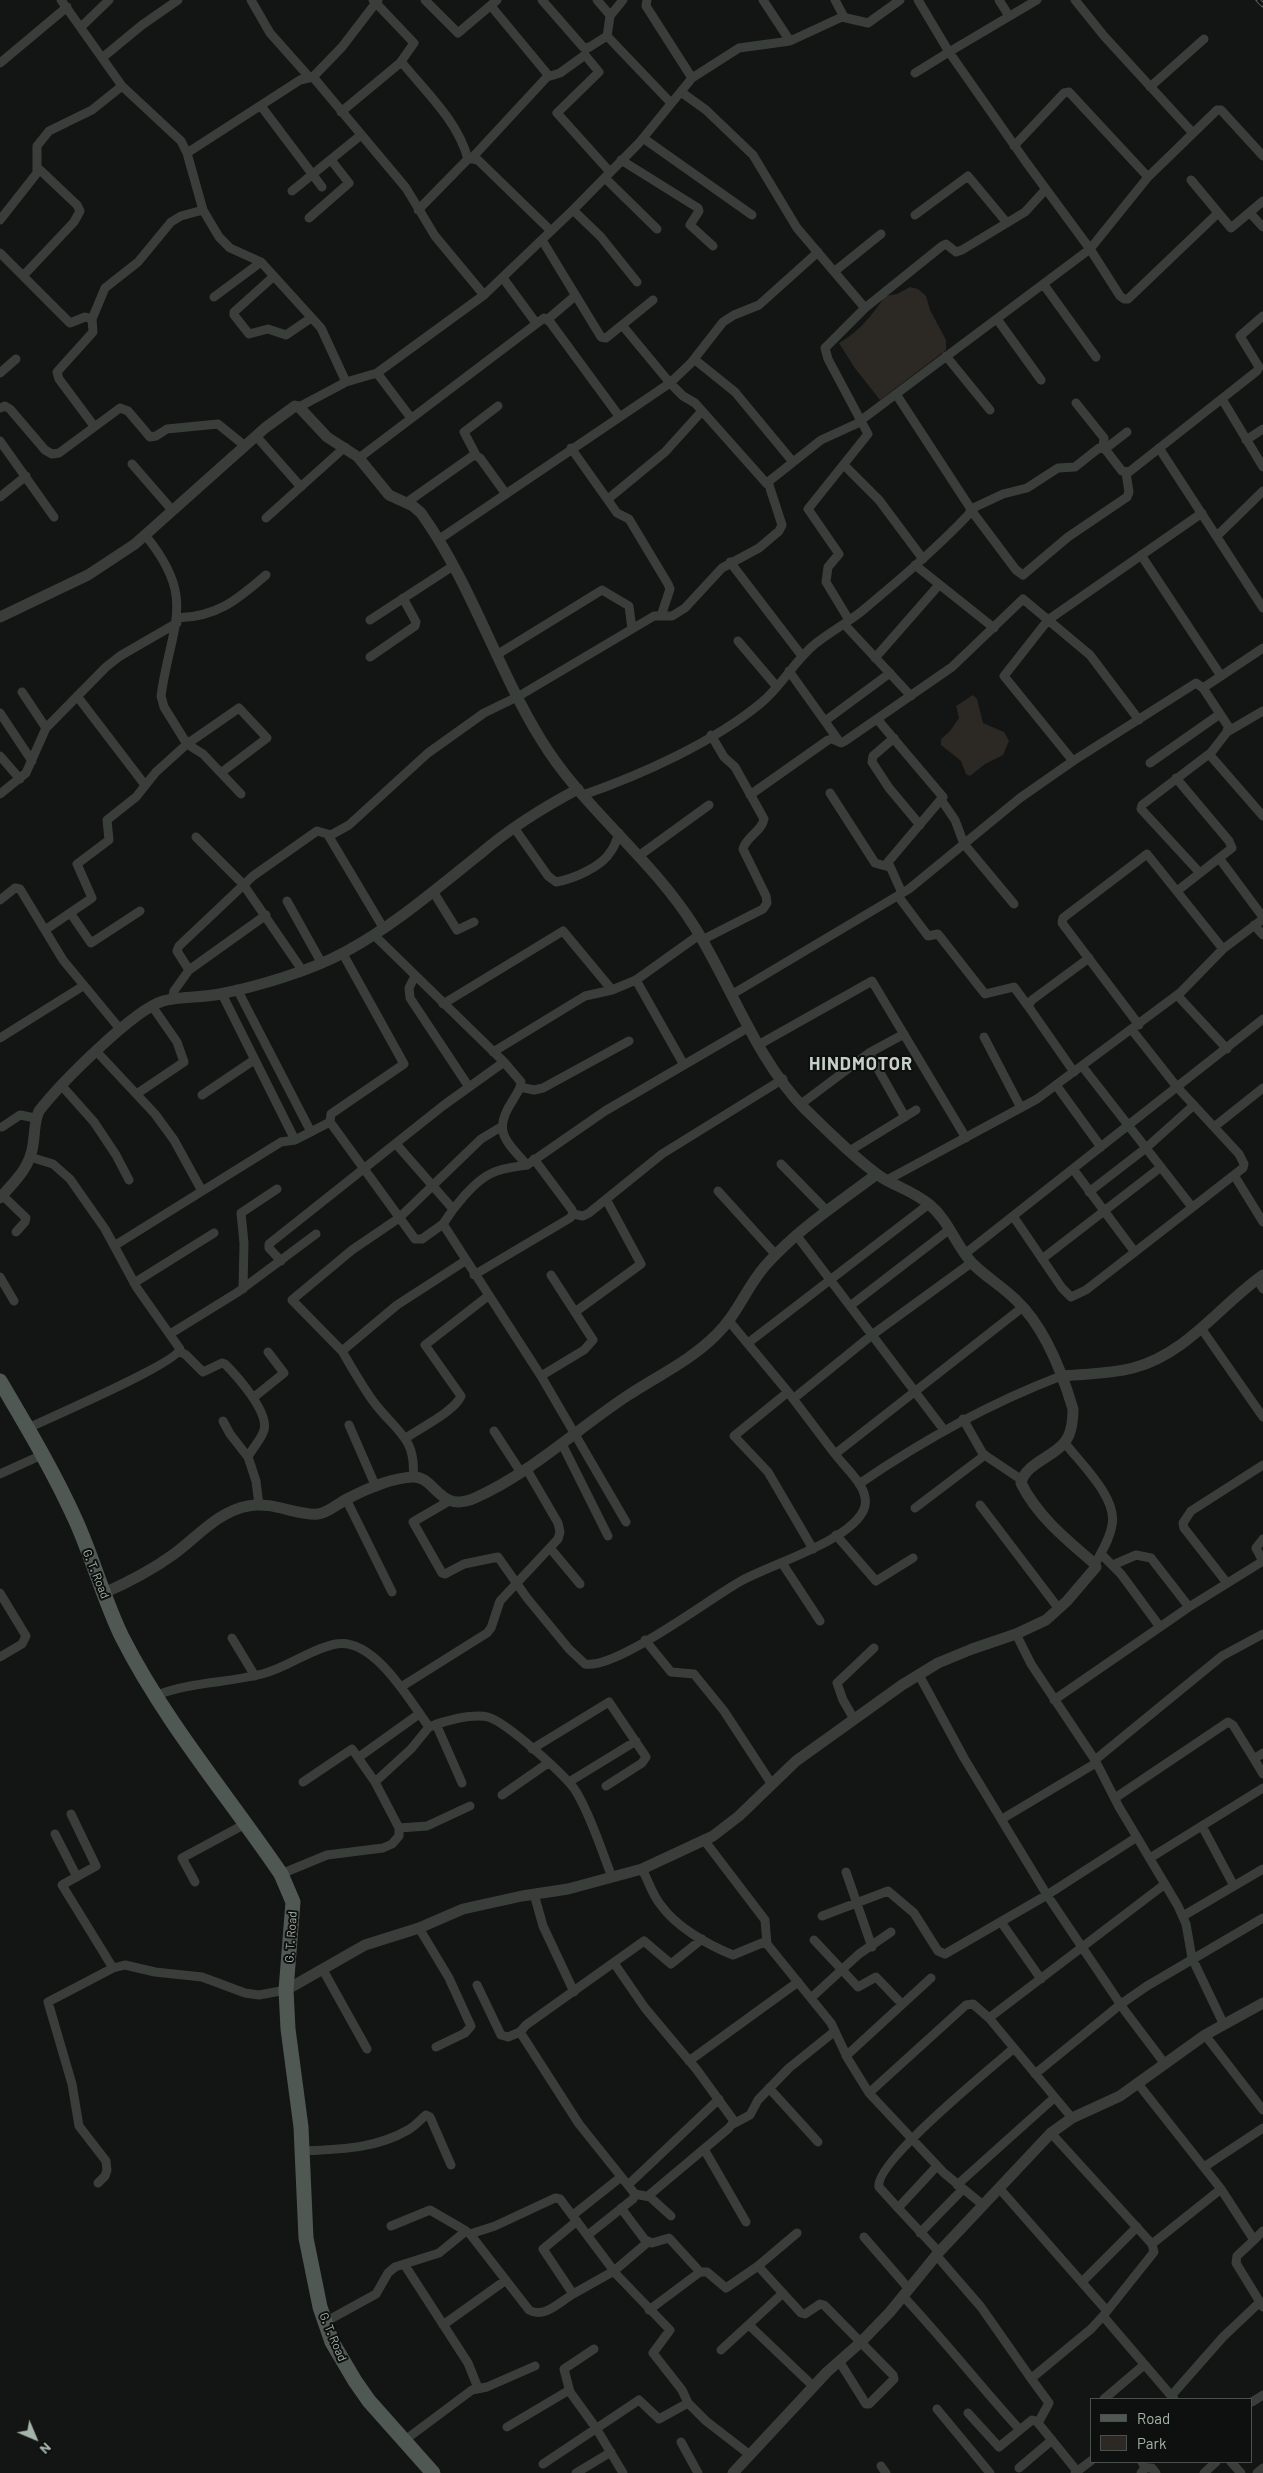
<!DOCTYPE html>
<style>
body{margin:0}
#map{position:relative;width:1263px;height:2473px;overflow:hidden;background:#131414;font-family:Barlow,sans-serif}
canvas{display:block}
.legend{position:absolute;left:1090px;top:2398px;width:162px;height:65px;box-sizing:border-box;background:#0e0f0f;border:1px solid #4a514c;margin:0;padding:6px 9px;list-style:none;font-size:15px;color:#a5b4a8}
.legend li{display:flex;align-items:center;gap:10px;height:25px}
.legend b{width:25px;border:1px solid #4a514c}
.north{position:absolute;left:10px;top:2413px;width:50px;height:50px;-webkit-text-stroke:4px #0e0f0f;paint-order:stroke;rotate:135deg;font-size:14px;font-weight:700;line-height:20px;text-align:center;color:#a5b4a8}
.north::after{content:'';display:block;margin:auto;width:18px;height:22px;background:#a5b4a8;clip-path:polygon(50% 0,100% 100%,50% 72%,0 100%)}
</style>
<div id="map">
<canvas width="1263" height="2473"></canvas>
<ul class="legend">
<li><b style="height:6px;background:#505853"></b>Road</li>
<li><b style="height:14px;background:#2c2823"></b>Park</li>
</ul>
<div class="north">N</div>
</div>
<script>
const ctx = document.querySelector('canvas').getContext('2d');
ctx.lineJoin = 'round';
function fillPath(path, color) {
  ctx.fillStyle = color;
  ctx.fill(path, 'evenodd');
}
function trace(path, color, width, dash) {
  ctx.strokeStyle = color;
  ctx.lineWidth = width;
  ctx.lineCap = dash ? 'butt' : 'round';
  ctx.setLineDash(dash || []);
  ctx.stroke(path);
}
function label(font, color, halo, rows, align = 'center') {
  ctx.font = font + ' Barlow,sans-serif';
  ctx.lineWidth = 4;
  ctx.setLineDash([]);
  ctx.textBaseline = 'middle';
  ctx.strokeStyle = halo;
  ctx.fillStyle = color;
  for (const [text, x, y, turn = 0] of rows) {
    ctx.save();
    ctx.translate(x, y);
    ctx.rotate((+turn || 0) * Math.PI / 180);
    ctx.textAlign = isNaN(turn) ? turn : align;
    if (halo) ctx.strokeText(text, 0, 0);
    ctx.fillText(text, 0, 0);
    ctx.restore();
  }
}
fillPath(new Path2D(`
 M910 287 918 289 926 296 930 310 946 340V350L880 400 854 367 839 343C858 333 874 313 885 296L897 294Z
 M973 695 977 699 983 723 1004 732 1009 741 1003 755 985 764 970 776 966 774 961 761 941 745V739L950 731 959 718 956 706Z`), '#2c2823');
trace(new Path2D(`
 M61 0 122 86 181 141 187 153 203 210 219 237 230 248 261 262 321 328 346 382
 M251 0 270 33 310 78
 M373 0 414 43 400 63
 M378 0 342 47 313 77 406 188 435 236 484 295
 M425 0 458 33 497 0
 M542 0 583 47 588 48 607 36 671 103
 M597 0 610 15
 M647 0 646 6 692 78
 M763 0 790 41
 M835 0 844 17
 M918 0 949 52 1037 0
 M999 0 1009 16
 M1075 0 1104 36 1192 132
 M491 6 549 76
 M81 27 109 0
 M607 37 610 16 623 0
 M102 58 142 25 178 0
 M0 63 67 7
 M915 73 949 52 1026 162 1090 249 1148 177 1217 110H1221L1263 156
 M1150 87 1204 39
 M681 92 706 110 753 155 797 228 865 308
 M261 106 322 187
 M341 112 400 63 404 65C428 94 458 122 468 159L418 210
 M643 138 752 215
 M1014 146 1064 93 1069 92 1148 177
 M187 153 300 80 313 77
 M468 158 478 160 551 231
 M471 159 547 77 560 73 585 55 599 72 557 113 610 172
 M621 160 698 208 699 211 690 225 713 246
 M605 178 657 229
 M1191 180 1231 228 1263 201
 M292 191 361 135
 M573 210 601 237 637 282
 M1250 213 1263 227
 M915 215 968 176 1007 223
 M309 218 349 183 331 160
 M0 220 37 173V146L49 131 92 110 122 86
 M542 240 601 337 606 338 653 300
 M0 253 70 323 85 317 92 319
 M835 271 881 234
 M23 276 74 222 80 211 77 205 38 168
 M274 276 234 312V315L249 334 268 329 286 335 311 318
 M503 278 536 323
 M1044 285 1096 357
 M214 297 261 262
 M548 319 575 296
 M997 319 1041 380
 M622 325 670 383 683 396 695 403 767 484
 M946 356 990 410
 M694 359 735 392 793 462
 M0 373 16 359
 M377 373 411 418
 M1222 399 1263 467
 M1076 403 1104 438 1103 448
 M299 407 346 382 377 373 484 295 573 210 639 143 692 78 739 48 790 41 842 17 868 23 900 0
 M0 408 5 406 10 409 45 450 52 454 59 453 120 408 128 411 150 437 156 436 167 429 218 424 245 446
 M94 426 59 379 57 372 93 332 92 319 105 288 138 262 171 222 181 216 203 210
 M256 436 301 487
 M1246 440 1263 429
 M0 441 54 517
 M571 448 617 513 629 519 668 584 670 589 661 616
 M1159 448 1263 608
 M1105 449 1127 432
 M476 455 464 432 498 406
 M359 458 544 318 550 322 619 416
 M132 464 172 510
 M844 465 879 500 923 559
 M0 497 26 476
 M608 499 665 452 702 411
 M406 503 474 455 480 458 506 494
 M971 509 1003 494 1027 488 1058 468 1075 467 1099 448 1105 449 1122 471 1129 472 1257 371 1259 367 1240 336 1263 316
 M971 510 1016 570 1023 575 1068 537 1127 497 1129 492 1126 473
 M266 518 345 447
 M1217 536 1263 491
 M438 540 670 383 691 363 723 322 734 315 759 305 818 252
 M1141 555 1221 676
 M730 562 802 656
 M915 565 994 628
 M177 618C217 617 237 600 266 575
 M370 620 453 566
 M849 620 826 582 828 567 839 554 808 509 868 434 828 359 825 348 865 308 942 246 946 244 956 252 962 250 1025 212 1046 189
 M844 624 911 696
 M738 641 777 687
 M498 654 602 590 629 606 632 629
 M370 657 415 626 416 622 403 598
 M875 658 938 586
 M789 671 839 741
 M1203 688 1263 648
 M22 692 46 728
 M77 696 145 785
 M0 713 32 761
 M877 719 943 797 888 862 902 893
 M825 721 890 673
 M1227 732 1263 711
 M894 738 873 756 872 762 889 788 920 825
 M0 756 20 779
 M1073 761 1196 683 1203 688 1228 726 1227 732 1210 754
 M1150 763 1220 714
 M222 772 267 738 239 708 187 744 203 754 241 794
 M1176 778 1229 841 1232 848 1177 891
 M830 793 875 863 889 867
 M0 794 26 773 46 728 106 667 120 656 177 623
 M583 795C641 775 714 742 761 703 782 686 794 661 815 644 830 632 847 623 862 611 899 580 936 549 969 514L971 509 969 506 896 394
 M750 795 828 740 832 739 841 743 845 741 952 667 1023 599 1090 655 1139 720
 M942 801 955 820 964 844 1014 904
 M515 829 548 876 556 882C573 879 602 867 611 851 615 846 617 839 619 833
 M328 835 384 929
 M196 837 243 884 302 970
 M640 855 709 805
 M1219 858 1263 917
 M1200 873 1141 809 1142 805 1209 754 1263 816
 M434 893 457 930 474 922
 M898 896 928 936 938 934 985 994 1014 987 1028 1006
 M0 900 15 888 20 889 63 960 120 1029
 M287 901 321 962
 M71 914 91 943 140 911
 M1254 925 1263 935
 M45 930 92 898 77 864 109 840 107 820 136 797 156 772 187 744 164 707 161 696C171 624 198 599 145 535
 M374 935 504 1062 521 1082C521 1089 516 1094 513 1100 492 1131 505 1140 527 1165 515 1167 502 1168 492 1173 474 1181 453 1208 443 1224L541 1376 626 1522
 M702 940 763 909 767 903 766 896 743 849C746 837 762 831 764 819L735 767 724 757 711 735
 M189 970 266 915
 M415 976 409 988 410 998 469 1087
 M636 980 684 1065
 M237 989 311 1132
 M222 994 295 1140
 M731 995 909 889 1020 798 1073 761 1004 676 1048 620 1202 513
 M1177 995 1227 1049
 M172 1000 174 991 189 970 177 951 179 946 253 876 317 831 331 835 349 825 428 753 484 713 519 696 654 616H672L685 608 722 568 759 548 779 531 782 525 768 482 821 440 856 424 1090 249 1120 296 1124 299H1128L1218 213
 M443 1004 563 931 612 990
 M1139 1025 1062 923 1063 918 1147 854 1223 949
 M984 1037 1021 1108
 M0 1038 83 986
 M760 1044 872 981 966 1138
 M97 1052 155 1114 174 1140 202 1191
 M493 1052 585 996 612 990 636 980 699 935
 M869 1053 905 1117
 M1082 1066 1192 1207
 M1074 1072 1028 1006 1032 1000 1089 958
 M1056 1085 1101 1147
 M62 1086 94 1122 116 1155 129 1180
 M520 1087 534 1090 543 1088 629 1041
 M138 1093 184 1062 177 1042 152 1006
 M202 1095 254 1060
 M801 1104 869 1053 904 1034
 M330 1122 331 1114 404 1064 343 954
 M2 1127 20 1115 35 1118
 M1214 1127 1263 1088
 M397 1145 453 1209
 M851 1150 916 1110
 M781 1164 827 1211
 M527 1165 605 1111 749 1027
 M1073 1169 1134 1251
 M1234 1175 1263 1222
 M887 1180 1037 1099 1181 992 1223 949 1263 919
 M718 1191 776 1255
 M1089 1192 1146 1148 1194 1105
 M2 1195 26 1218 25 1222 16 1232
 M573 1214 583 1216 589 1213 662 1154 783 1079
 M1013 1216 1062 1288 1071 1297 1086 1290 1243 1168 1244 1164 1239 1154 1177 1087 1132 1030
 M797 1236 944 1430
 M114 1246 281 1142 295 1140 330 1122 415 1239H422L443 1224
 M966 1253 1263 1019
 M1042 1259 1161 1167
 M281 1261 269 1248V1244L444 1105 504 1062
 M465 1261 397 1305 342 1351 292 1300 352 1250 399 1218 481 1139 501 1127
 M474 1275 570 1218 573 1214 572 1210 534 1159
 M0 1277 14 1301
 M1257 1279 1263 1289
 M134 1283 214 1233
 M243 1289 244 1243 241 1213 277 1189
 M850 1306 950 1229
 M575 1312 641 1264 607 1201
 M729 1321 788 1392 835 1454
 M1201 1328 1263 1417
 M170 1334 238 1292 316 1234
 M748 1343 929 1204
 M179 1351 186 1355 203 1372 222 1363 225 1364C237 1376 269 1412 264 1430 261 1440 253 1447 248 1457L256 1481 259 1505
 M342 1351C352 1368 362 1386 373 1401 394 1430 417 1437 413 1477
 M541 1376 584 1350 593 1340 551 1275
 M788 1392 734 1436 768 1472 813 1549
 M253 1398 284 1373 268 1352
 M793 1399 872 1335 971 1263
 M963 1419 983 1454 1022 1480
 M223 1421 230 1434 248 1457
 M349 1425 376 1487
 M28 1428C49 1418 177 1363 180 1349L137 1288 105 1229 70 1179 53 1164 30 1157
 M494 1431 520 1471
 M406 1438C420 1428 455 1411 461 1396L425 1345 488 1296
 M1065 1443C1080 1463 1118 1498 1112 1525 1110 1539 1102 1551 1095 1564
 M562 1444 608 1536
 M0 1474 44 1454
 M859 1484C923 1440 988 1404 1061 1376
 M346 1499 392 1592
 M449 1501 413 1522 442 1573 445 1574 464 1564 498 1557 527 1598 569 1649 585 1664C616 1670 710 1598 741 1581 771 1564 851 1541 864 1509 872 1489 845 1468 835 1454L1023 1307
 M980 1505 1059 1609
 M915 1508 985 1455
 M836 1535 876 1581 913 1558
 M1263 1539 1256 1548 1263 1561
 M550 1548 580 1584
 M1101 1554 1121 1574 1160 1627
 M782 1563 820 1621
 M1113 1565 1136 1555 1151 1558 1189 1607
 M1227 1583 1184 1528 1183 1523 1191 1511 1263 1465
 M0 1593 26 1636 22 1644 0 1657
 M1016 1634 1031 1664 1095 1760 1119 1807 1178 1906 1186 1924 1192 1958 1224 2025
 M232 1638 255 1676
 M645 1640 671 1672 694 1674 724 1711 771 1783
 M919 1675 964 1758 1047 1895 1125 2011 1165 2064
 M401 1687 487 1633 491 1628 500 1601 558 1539 560 1532 558 1523 526 1468
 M157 1695C190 1682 227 1683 262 1674 287 1668 310 1649 336 1644 374 1637 410 1701 429 1727
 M1054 1700 1189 1607 1263 1561
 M854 1719 843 1700 837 1683 874 1648
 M436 1724 462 1783
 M532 1749 609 1702 646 1757 642 1763 606 1786
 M1263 1753 1254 1759 1263 1774
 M359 1757 419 1714
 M1095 1760 1222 1656 1263 1634
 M303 1782 352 1749 375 1782
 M569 1782 636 1741
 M502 1795 548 1763
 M1115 1798 1228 1722 1233 1725 1254 1759
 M71 1814 96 1866 62 1885 113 1968
 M1002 1819 1096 1763
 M1202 1826 1234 1886
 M399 1828 427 1826 470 1806
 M55 1834 77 1877
 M704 1840 765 1920 767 1944
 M1150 1858 1263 1788
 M642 1869C648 1880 652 1894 660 1904 676 1927 708 1945 733 1955L762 1943 767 1944 831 2023 848 2059 869 2093 944 2173 983 2205
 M846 1872 872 1947
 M281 1874 327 1855 383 1848 392 1844 399 1836V1828L375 1782 411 1749 429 1727C444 1721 472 1713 488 1717 506 1722 568 1777 577 1793 592 1819 601 1849 612 1877
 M195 1882 182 1858 247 1823
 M534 1894 543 1926 574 1992
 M822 1916 888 1891 914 1913 938 1951 945 1954 1047 1895 1137 1837
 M1183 1916 1263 1869
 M1001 1922 1041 1979
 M419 1928 449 1978 471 2026 465 2033 436 2047
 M814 1940 858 1987 876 1977 902 2004
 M614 1963 645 2008 697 2070 734 2121 729 2128 648 2196
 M323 1970 367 2049
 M477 1985 501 2035 508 2037 520 2032
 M811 1998 859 1954 891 1932
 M1205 2035 1263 2110
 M846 2056 931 1978
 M689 2061 798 1982
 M1035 2074 1121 2004 1147 1986 1263 1918
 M1139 2085 1221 2189 1254 2240 1237 2256 1236 2263 1263 2307
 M769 2088 818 2142
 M869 2093 966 2005 973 2004 989 2018
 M1072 2118 989 2018 1165 1884
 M733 2124 750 2115 758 2100 789 2068 835 2031
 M1051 2133 1152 2244 1154 2252 1103 2316 1174 2399
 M704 2149 746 2222
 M303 2151C340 2149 375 2149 408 2130 415 2126 420 2120 426 2115L430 2117 451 2165
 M937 2166 898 2208 939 2252
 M1204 2167 1263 2128
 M98 2183 105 2176 107 2170 106 2161 79 2126 72 2084 48 2002 113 1968 125 1965 155 1972 202 1977 245 1993 259 1995 286 1990
 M628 2185 719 2099
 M957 2185 1054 2098
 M999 2188 1107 2311
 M635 2194 650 2197 671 2216
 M621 2208 645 2240 652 2243 669 2238 700 2272
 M898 2208 879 2187C874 2163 992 2067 1013 2049
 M573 2215 621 2177
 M577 2221 543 2249 573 2294 614 2271 648 2242
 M391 2226 430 2210 466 2231
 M920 2233 963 2189
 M470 2234 495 2226 555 2198 560 2199 617 2275 670 2330 653 2353 682 2390 688 2403
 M588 2235 633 2199 635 2194 579 2124 520 2032 526 2025 644 1941 671 1964 702 1939
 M864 2237 909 2289
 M1254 2240 1263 2231
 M1152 2244 1221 2189
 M936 2255 981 2307 1030 2377H1033L1091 2329 1103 2316
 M404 2264 468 2363 478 2388
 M758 2266 797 2233
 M1082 2282 1137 2227
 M903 2296C944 2340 980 2386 1020 2430
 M649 2310 700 2272H707L726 2288 758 2266 801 2313 805 2314 820 2304 824 2305 893 2375 894 2379 869 2404H866L839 2361
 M325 2322 376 2294 388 2273 395 2267 439 2253 466 2231 470 2234 529 2310C544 2319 560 2302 573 2294
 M443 2325 506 2280
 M749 2325 814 2387
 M721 2350 783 2293
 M1030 2377 1049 2403 1038 2423 1077 2471
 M570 2392 564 2369 594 2349
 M1171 2396 1223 2337 1260 2302
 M1104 2399 1144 2365
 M1252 2402 1263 2395
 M937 2409 990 2473
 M968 2413 999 2447 1032 2420 1038 2422
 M507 2427 566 2392H570L596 2428 623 2473
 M405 2440 472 2390 487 2387 535 2366
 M681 2442 698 2473
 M1231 2462 1241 2473
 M543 2464 639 2400 659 2419 688 2403 706 2421 750 2455
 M881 2466 886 2473
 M1019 2468 1052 2440
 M1145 2468H1152L1156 2473
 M576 2473 611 2452
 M1075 2473 1092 2460
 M1141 2473 1145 2468 1142 2462
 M1204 2473 1216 2462
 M1257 2473 1263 2468`), '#393e3b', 9);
trace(new Path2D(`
 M0 617 88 575 135 544 265 428 295 406 299 407 327 437 358 457 389 495 413 506 421 513C471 583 496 666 540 738 582 808 650 856 694 926 730 983 757 1061 805 1109 829 1132 854 1158 881 1177 897 1187 915 1192 930 1205 949 1221 956 1246 973 1264 986 1277 1003 1287 1016 1300 1045 1327 1062 1372 1073 1409 1073 1420 1071 1435 1064 1443 1053 1457 1025 1464 1021 1483 1037 1516 1068 1541 1095 1564L1096 1567 1067 1601 1046 1620 1016 1634 972 1649 938 1663 902 1685 796 1761 739 1816 713 1836 642 1869 568 1889 522 1896 463 1909 419 1928 365 1945 286 1990
 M0 1198C14 1182 30 1168 33 1145 35 1133 34 1122 39 1111 60 1084 133 1010 163 1001 181 996 201 998 220 994 259 986 310 971 345 952 395 925 436 889 480 854 509 829 544 807 578 789
 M1061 1376C1084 1374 1110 1374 1133 1368 1187 1354 1220 1305 1263 1275
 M104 1593C129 1582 152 1570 174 1554 197 1537 219 1511 248 1506 273 1501 297 1516 318 1514 328 1513 337 1504 347 1499 366 1489 392 1478 413 1477 436 1476 438 1514 475 1498 531 1473 577 1429 627 1396 657 1376 690 1361 716 1335 737 1315 746 1288 765 1266 797 1230 838 1203 877 1174
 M733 2473 827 2372 861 2342 890 2312 939 2252 1051 2133 1072 2118 1120 2096 1205 2035 1263 2003`), '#393e3b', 11);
trace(new Path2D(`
 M0 1381C27 1427 54 1472 76 1521 93 1559 104 1600 122 1637 165 1722 228 1796 281 1874L293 1902 286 1990 288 2029 301 2127 306 2238 320 2307 332 2342 355 2381 369 2401 433 2473`), '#505853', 15);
const rail = new Path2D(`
 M1258 0 1263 5`);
trace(rail, '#4f5651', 5);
trace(rail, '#0e0f0f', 3, [9]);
label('12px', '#a5b4a8', '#0e0f0f', [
 ["G. T. Road",96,1574,68],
 ["G. T. Road",291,1937,-86],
 ["G. T. Road",333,2337,67]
]);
ctx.letterSpacing = '1px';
label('bold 18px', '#c6d0c9', '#0e0f0f', [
 ["HINDMOTOR",861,1064]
]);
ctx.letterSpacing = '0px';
</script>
